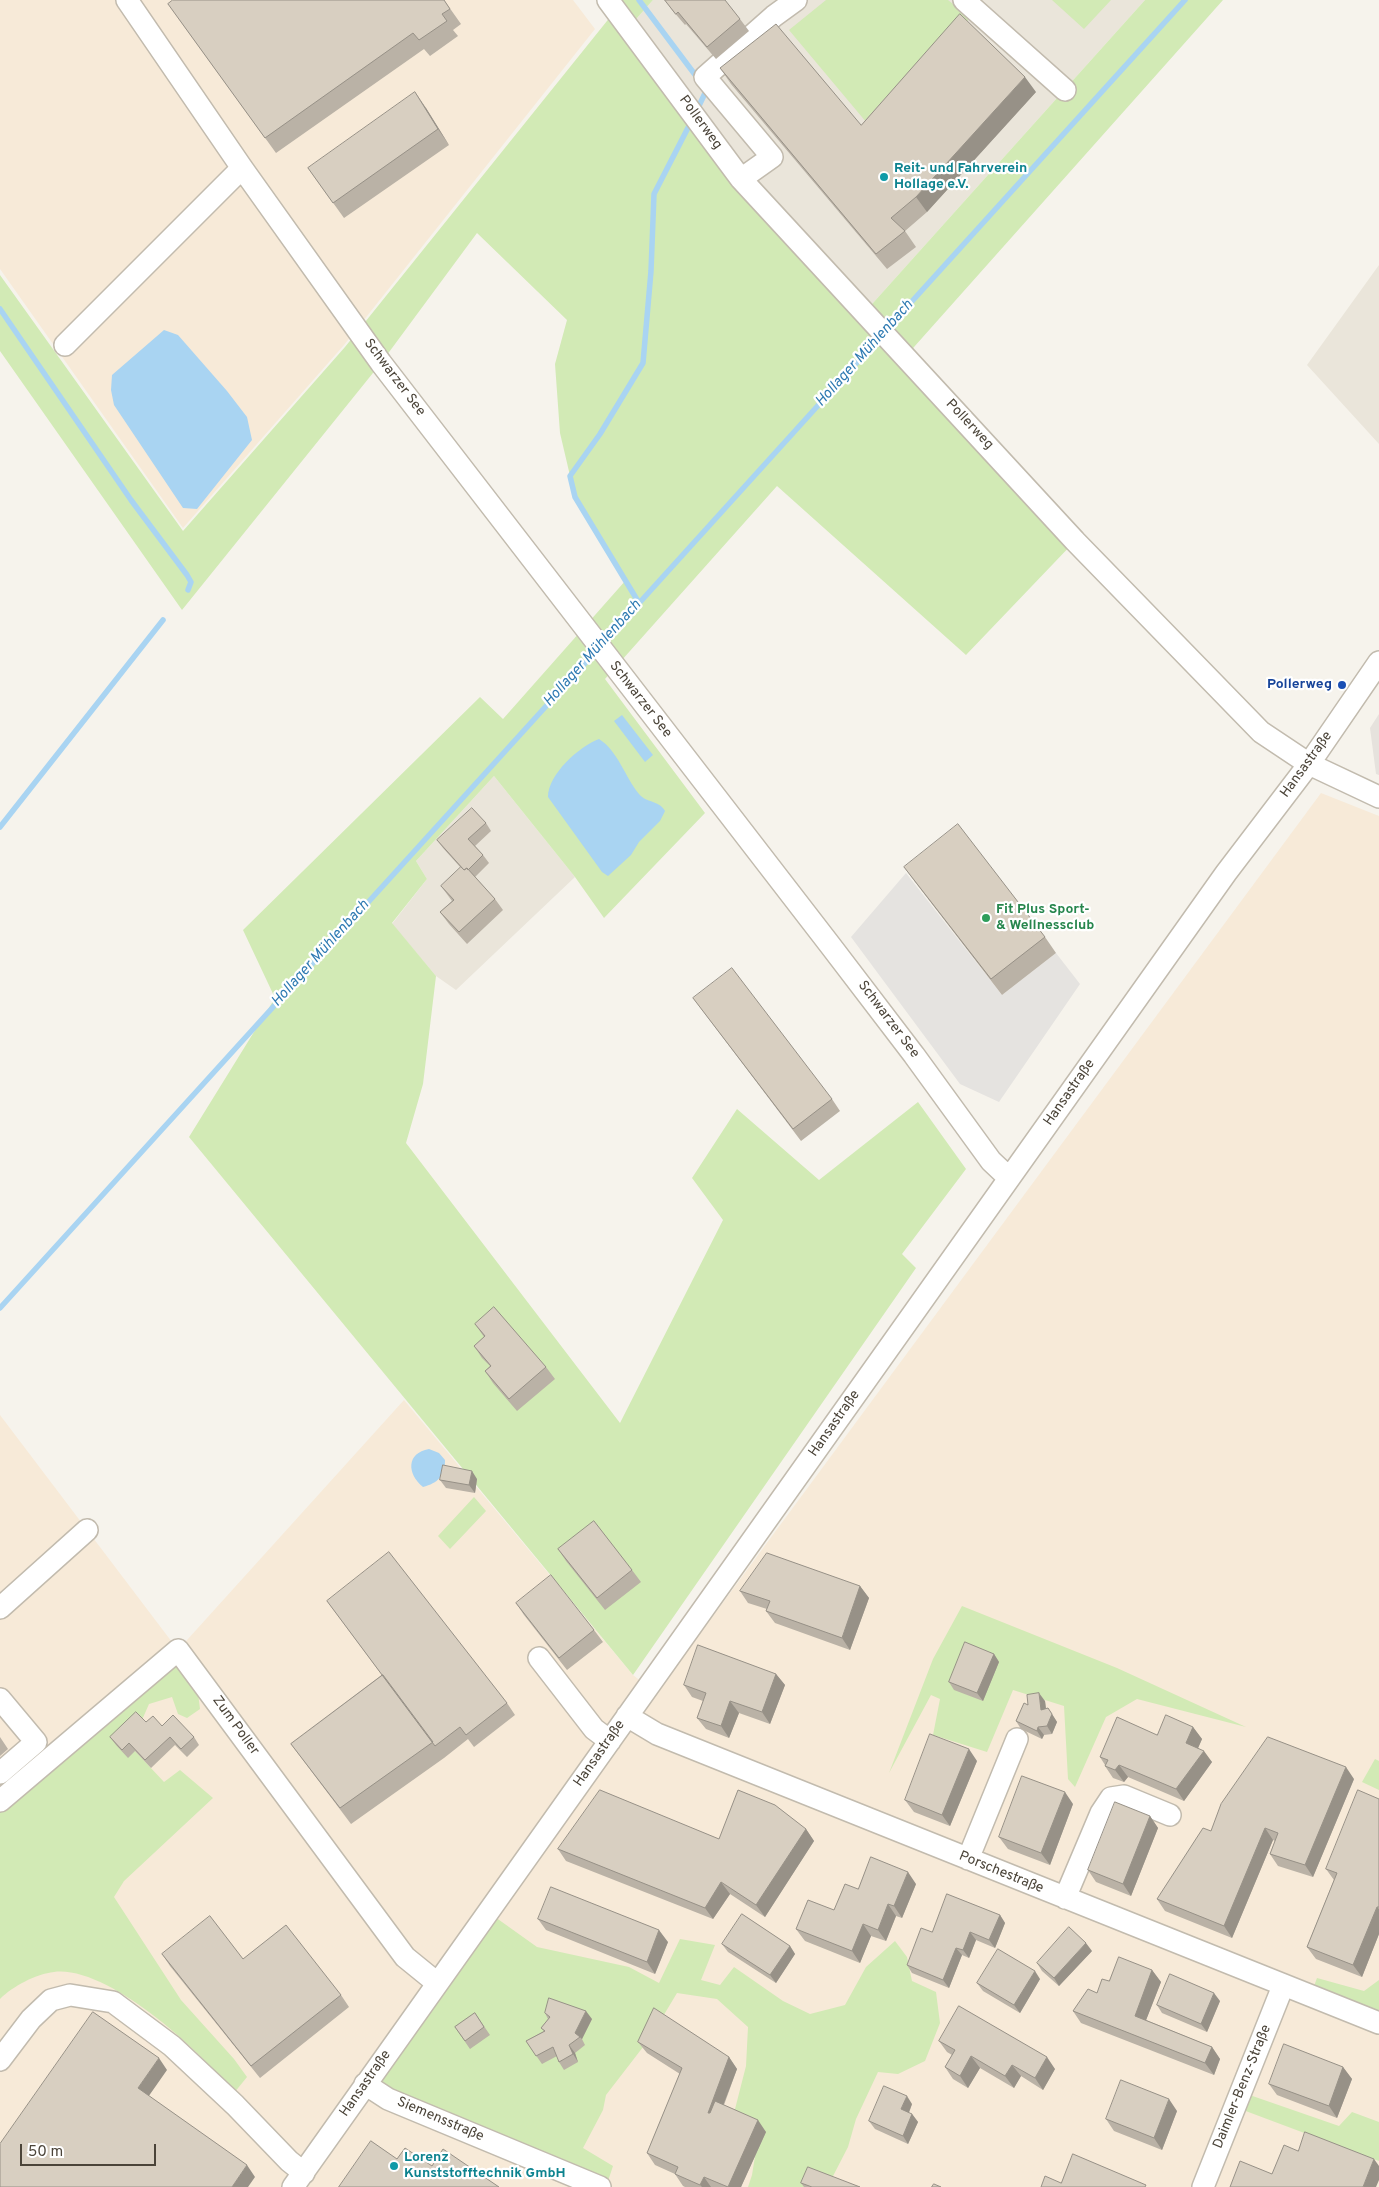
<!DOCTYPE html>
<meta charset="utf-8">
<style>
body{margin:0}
#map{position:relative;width:1379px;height:2187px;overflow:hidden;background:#f6f3ec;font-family:Overpass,sans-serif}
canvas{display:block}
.scale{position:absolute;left:20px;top:2144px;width:136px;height:22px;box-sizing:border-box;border:2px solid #4b4439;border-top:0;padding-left:6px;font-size:15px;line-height:18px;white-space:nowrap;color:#4b4439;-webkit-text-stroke:4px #fff;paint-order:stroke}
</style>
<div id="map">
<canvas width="1379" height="2187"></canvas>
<div class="scale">50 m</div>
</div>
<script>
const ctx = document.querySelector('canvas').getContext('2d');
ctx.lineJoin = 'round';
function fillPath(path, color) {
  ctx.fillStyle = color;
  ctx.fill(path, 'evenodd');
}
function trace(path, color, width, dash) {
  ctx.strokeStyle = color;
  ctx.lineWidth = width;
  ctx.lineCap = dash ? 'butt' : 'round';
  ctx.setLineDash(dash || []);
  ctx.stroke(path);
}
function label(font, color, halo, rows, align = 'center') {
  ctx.font = font + ' Overpass,sans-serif';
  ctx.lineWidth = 4.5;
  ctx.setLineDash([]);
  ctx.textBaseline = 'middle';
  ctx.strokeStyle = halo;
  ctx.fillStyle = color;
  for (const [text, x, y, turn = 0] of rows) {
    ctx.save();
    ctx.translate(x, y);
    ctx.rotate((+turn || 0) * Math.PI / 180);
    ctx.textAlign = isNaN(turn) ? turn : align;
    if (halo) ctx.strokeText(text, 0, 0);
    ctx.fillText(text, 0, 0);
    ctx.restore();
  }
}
fillPath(new Path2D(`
 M653 0H1145L864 313 629 27Z
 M1379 265V444L1307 365Z
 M494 776 575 877 456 990 436 976 392 924 427 879 416 861Z`), '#eae5da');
fillPath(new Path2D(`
 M0 0H573L595 29 344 345 183 528 0 269Z
 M1321 793 1379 816V2187H0V1415L178 1650 404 1400 633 1675 656 1693Z`), '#f7ead8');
fillPath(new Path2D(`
 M1379 714V775L1376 774 1370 728Z`), '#e6e2dd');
fillPath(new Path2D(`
 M608 0H653L629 27 864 313 1145 0H1223L906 356 1075 541 966 655 777 486 605 679 705 813 604 918 575 877 494 776 416 861 427 879 392 923 436 976 423 1084 406 1143 620 1423 723 1220 692 1178 737 1109 819 1180 918 1102 966 1169 902 1254 916 1268 633 1675 189 1137 275 998 243 930 480 697 503 719 626 580 575 497 560 433 555 364 567 320 477 233 381 363 182 610 0 351V275L183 531 345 347 615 11Z
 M826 0H948L970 18 872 129 789 30Z
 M1052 0H1111L1084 29Z
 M474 1497 486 1511 450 1549 438 1536Z
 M962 1606 1117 1668 1246 1727 1137 1699 1106 1717 1075 1787 1068 1779 1064 1706 1013 1690 987 1752 933 1735 940 1699 931 1695 889 1773 933 1659Z
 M164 1651 198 1693 200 1709 187 1718 178 1714 172 1697 149 1704 142 1720 135 1751 164 1782 180 1770 213 1798 124 1881 114 1897 181 2000 234 2059 247 2077 234 2093C203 2053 108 1965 54 1972 36 1974 13 1986 0 1999V1801Z
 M1375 1759 1379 1761V1790L1362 1782Z
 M488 1912 537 1947 629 1967 659 1983 680 1939 715 1945 701 1980 720 1985 734 1967 783 2001 810 2014 845 2005 866 1967 895 1941 907 1957 912 1981 936 1992 940 2023 925 2061 898 2074 878 2072 856 2119 848 2147 832 2178 808 2187H748L752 2175 757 2144 734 2113 746 2066 748 2027 717 1999 677 1993 650 2038 606 2095 603 2110 583 2148 613 2166 606 2187 365 2084Z
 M1317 1978 1364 1991 1379 1980V2023L1310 1997Z
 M1241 2092 1339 2126 1352 2112 1379 2122V2161L1235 2107Z`), '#d2eab5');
fillPath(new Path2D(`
 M906 873 1002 995 1056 953 1080 984 999 1102 960 1084 851 937Z`), '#e5e3e0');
fillPath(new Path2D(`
 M164 330 178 335 227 391 247 417 252 440 197 509 183 508 114 405 111 390 112 375Z
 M622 715 653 755 645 762 614 721Z
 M599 739C618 751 625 777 639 794 646 803 659 800 665 811L660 821 639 842 631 855 608 876 602 872 548 797C548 774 580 746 599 739Z
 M429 1449 439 1453 445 1460C445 1476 438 1483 423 1487 407 1474 406 1453 429 1449Z`), '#a9d4f2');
trace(new Path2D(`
 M639 0 699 80
 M696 112 707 89
 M0 309 131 500 187 575 191 582 188 590
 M886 330 1185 0
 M639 603 575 497 570 476 600 434 643 363 651 271 654 194 692 120
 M603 643 880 337
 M0 827 163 620
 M0 1308 597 650`), '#a9d4f2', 5.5);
const minor = new Path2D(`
 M127 0 242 168 381 363 830 945 914 1055 991 1161 1009 1178
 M608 0 741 179 1075 541 1261 732 1309 764 1379 797
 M964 0 1065 90
 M741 179 772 157 705 77 774 16 796 0
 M65 345 242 168
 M0 1608 87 1530
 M539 1658 594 1729 610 1741
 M0 1699 36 1742 0 1773
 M627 1716 657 1734 1379 2023
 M0 1801 178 1650 405 1957 437 1983
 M968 1859 1017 1739
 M1065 1898 1101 1813 1111 1798 1124 1796 1170 1815
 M0 2060 31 2019 51 2000 70 1995 113 2002 172 2046 235 2105 289 2161 304 2173
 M365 2084 388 2099 600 2187
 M293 2187 1226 873 1309 764 1379 662
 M1203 2187 1283 1986`);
trace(minor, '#c2bbae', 24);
trace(minor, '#fff', 21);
fillPath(new Path2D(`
 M444 0 461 24 453 30 458 36 430 56 424 49 276 153 179 19Z
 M665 0 740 19 749 31 716 59 686 24 685 25 673 11Z
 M720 68 861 125 1036 92 927 212 905 231 916 247 887 269 731 84Z
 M426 108 449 145 344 218 308 168Z
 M486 823 491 831 475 846 483 855 489 863 475 877 495 899 503 910 467 944 449 924 440 912 452 901 441 886 461 868 443 848 437 840Z
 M904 867 1045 937 1056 953 1002 995 915 882Z
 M693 998 832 1099 840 1111 801 1141Z
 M475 1324 546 1367 555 1379 517 1411 493 1383 485 1371 490 1366 482 1358 474 1346 484 1337Z
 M477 1479 475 1493 446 1488 440 1480Z
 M558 1549 632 1570 641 1582 605 1610 566 1561Z
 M860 1586 869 1598 850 1650 775 1623 766 1611 767 1609 748 1603 740 1591Z
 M327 1601 507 1703 515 1715 474 1747 468 1739 444 1758 351 1824 291 1744 382 1675Z
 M516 1603 594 1630 603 1642 567 1670 524 1615Z
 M994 1654 999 1662 983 1701 954 1690 949 1682Z
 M776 1674 785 1685 770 1724 739 1713 729 1738 706 1729 697 1718 703 1701 692 1697 684 1685Z
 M1045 1701 1046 1709 1048 1708 1057 1722 1052 1734 1044 1735 1042 1739 1021 1729 1016 1721 1028 1705Z
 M146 1722 162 1726 194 1737 199 1745 187 1757 175 1745 151 1768 135 1751 128 1758 116 1745 110 1737Z
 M1193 1727 1202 1739 1198 1748 1212 1762 1184 1801 1128 1777 1124 1782 1113 1778 1105 1766V1765L1100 1757 1157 1735Z
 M0 1737 8 1749 0 1756Z
 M977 1761 950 1826 914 1812 905 1800Z
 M1354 1779 1313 1877 1278 1866 1270 1854 1275 1841 1273 1840 1232 1938 1165 1911 1157 1899 1211 1831Z
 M1379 1799V1934L1362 1977 1316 1959 1307 1947 1334 1880 1326 1869Z
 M1073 1804 1050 1865 1008 1849 999 1837Z
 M1150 1816 1158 1828 1131 1896 1096 1882 1088 1870Z
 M806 1829 814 1841 765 1917 730 1894 713 1919 566 1861 558 1849 719 1839Z
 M916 1884 902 1918 896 1916 886 1941 871 1936 860 1963 805 1941 796 1929 834 1910 858 1889Z
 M1000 1915 1005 1923 995 1948 976 1940 969 1958 962 1955 949 1988 912 1973 907 1965 932 1932Z
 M538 1919 668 1942 655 1974 546 1930Z
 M722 1944 790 1946 795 1954 776 1983 728 1952Z
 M1092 1951 1059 1986 1042 1971 1037 1963Z
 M162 1954 243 1959 341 1995 349 2007 260 2078 170 1966Z
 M1152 1970 1161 1982 1146 2020 1212 2047 1220 2059 1214 2075 1081 2023 1073 2011 1097 1993 1109 1981Z
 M1040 1979 1020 2013 983 1991 977 1983Z
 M1220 2001 1207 2032 1162 2013 1157 2005Z
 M475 2013 490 2035 470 2049 455 2027Z
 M545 2013 592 2019 582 2039 585 2045 575 2053 578 2062 564 2070 559 2062 557 2056 542 2064 526 2041 544 2031 541 2028 548 2019Z
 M939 2041 1055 2069 1043 2090 1021 2076 1014 2088 980 2068 968 2088 953 2079 945 2067 952 2055 947 2052Z
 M638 2042 729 2057 737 2069 724 2105 766 2132 741 2187H685L683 2186 675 2174 655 2165 647 2153 680 2074 647 2053Z
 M1343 2067 1352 2079 1337 2118 1277 2095 1269 2084Z
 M912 2104 909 2113 912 2114 918 2122 908 2144 875 2129 869 2121Z
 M1177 2111 1162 2150 1114 2131 1106 2119Z
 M801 2183 860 2187H804Z`), '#bab2a6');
fillPath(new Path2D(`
 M1025 77 1036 92 927 212 916 197Z
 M415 92 426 108 449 145 438 129Z
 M472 1471 477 1479 475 1493 469 1485Z
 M860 1586 869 1598 850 1650 842 1638Z
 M994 1654 999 1662 983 1701 977 1693Z
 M776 1674 785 1685 770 1724 762 1712Z
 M1039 1693 1045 1701 1047 1718 1041 1710Z
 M730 1701 739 1713 729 1738 721 1726Z
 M1052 1714 1057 1722 1052 1734 1047 1726Z
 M1038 1727 1044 1735 1042 1739 1037 1731Z
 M1193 1727 1202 1739 1195 1755 1186 1743Z
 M969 1749 977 1761 950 1826 942 1815Z
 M1204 1751 1212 1762 1184 1801 1176 1789Z
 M1119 1765 1128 1777 1124 1782 1115 1770Z
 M1346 1767 1354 1779 1313 1877 1305 1865Z
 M1065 1792 1073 1804 1050 1865 1041 1853Z
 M1150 1816 1158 1828 1131 1896 1123 1884Z
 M1265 1828 1273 1840 1232 1938 1224 1926Z
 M806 1829 814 1841 765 1917 756 1905Z
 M908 1872 916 1884 902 1918 894 1906Z
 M721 1882 730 1894 713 1919 705 1908Z
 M888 1904 896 1916 886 1941 878 1930Z
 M1377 1907 1379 1909V1934L1362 1977 1353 1965Z
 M1000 1915 1005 1923 995 1948 989 1940Z
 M863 1924 871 1936 860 1963 852 1951Z
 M659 1930 668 1942 655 1974 647 1962Z
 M970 1932 976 1940 969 1958 963 1950Z
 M1086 1943 1092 1951 1059 1986 1054 1978Z
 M790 1946 795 1954 776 1983 770 1975Z
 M956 1948 962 1955 949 1988 943 1980Z
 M1152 1970 1161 1982 1143 2028 1135 2016Z
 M1035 1971 1040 1979 1020 2013 1014 2005Z
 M1214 1993 1220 2001 1207 2032 1201 2024Z
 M586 2011 592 2019 582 2039 575 2033Z
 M569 2045 575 2053 578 2062 573 2054Z
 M1212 2047 1220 2059 1214 2075 1205 2063Z
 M971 2056 980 2068 968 2088 960 2076Z
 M729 2057 737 2069 716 2124 708 2113Z
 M1047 2057 1055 2069 1043 2090 1035 2078Z
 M159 2058 167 2070 146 2100 138 2088Z
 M1012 2065 1021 2076 1014 2088 1005 2076Z
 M1343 2067 1352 2079 1337 2118 1329 2106Z
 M907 2096 912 2104 907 2117 901 2109Z
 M1169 2099 1177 2111 1162 2150 1154 2138Z
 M912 2114 918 2122 908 2144 903 2136Z
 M758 2120 766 2132 741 2187H728Z
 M1374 2159 1379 2166V2180L1376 2187H1363Z
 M247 2165 255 2177 248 2187H232Z
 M704 2177 711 2187H702L700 2185Z`), '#979187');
const building = new Path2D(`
 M173 0H444L450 9 442 14 447 21 419 40 413 33 265 138 168 4Z
 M665 0H725L740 19 707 47 678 12 676 14Z
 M960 14 1025 77 916 197 891 218 905 231 876 254 720 68 776 24 861 125Z
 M415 92 438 129 333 203 308 168Z
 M472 808 486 823 468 839 483 855 468 870 467 868 464 870 437 840Z
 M958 824 1045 937 991 979 904 867Z
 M461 867 464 870 467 868 495 899 459 932 440 912 454 900 441 886Z
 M732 968 832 1099 793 1129 693 998Z
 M494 1307 546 1367 509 1399 485 1371 491 1366 474 1346 485 1336 475 1324Z
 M443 1465 472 1471 469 1485 440 1480Z
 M594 1521 632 1570 597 1598 558 1549Z
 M389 1552 507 1703 466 1735 460 1727 435 1746 327 1601Z
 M767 1553 860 1586 842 1638 766 1611 770 1601 740 1591Z
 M551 1575 594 1630 559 1658 516 1603Z
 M965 1642 994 1654 977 1693 949 1682Z
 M698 1645 776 1674 762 1712 730 1701 721 1726 697 1718 706 1693 684 1685Z
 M383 1675 433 1742 340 1808 291 1744Z
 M1039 1693 1041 1710 1048 1708 1052 1714 1047 1726 1038 1727 1037 1731 1016 1721 1024 1703 1028 1705 1027 1695Z
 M136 1712 146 1722 153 1716 162 1726 173 1715 194 1737 181 1749 170 1737 145 1760 129 1743 122 1750 110 1737Z
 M1166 1715 1193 1727 1186 1743 1204 1751 1176 1789 1119 1765 1115 1770 1105 1766 1108 1760 1100 1757 1117 1717 1157 1735Z
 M930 1734 969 1749 942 1815 905 1800Z
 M1268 1737 1346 1767 1305 1865 1270 1854 1278 1833 1265 1828 1224 1926 1157 1899 1203 1828 1211 1831 1221 1804Z
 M1022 1776 1065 1792 1041 1853 999 1837Z
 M600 1790 719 1839 738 1790 775 1805 806 1829 756 1905 721 1882 705 1908 558 1849Z
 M1358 1790 1379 1799V1907H1377L1353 1965 1307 1947 1337 1873 1326 1869Z
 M1115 1802 1150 1816 1123 1884 1088 1870Z
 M871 1857 908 1872 894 1906 888 1904 878 1930 863 1924 852 1951 796 1929 808 1900 834 1910 845 1884 858 1889Z
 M551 1887 659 1930 647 1962 538 1919Z
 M947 1894 1000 1915 989 1940 970 1932 963 1950 956 1948 943 1980 907 1965 921 1928 932 1932Z
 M742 1914 790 1946 770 1975 722 1944Z
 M210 1916 243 1959 286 1925 341 1995 251 2066 162 1954Z
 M1069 1927 1086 1943 1054 1978 1037 1963Z
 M998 1949 1035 1971 1014 2005 977 1983Z
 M1119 1957 1152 1970 1135 2016 1212 2047 1205 2063 1073 2011 1088 1989 1097 1993 1102 1979 1109 1981Z
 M1170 1974 1214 1993 1201 2024 1157 2005Z
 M549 1998 586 2011 575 2033 580 2037 569 2045 573 2054 559 2062 553 2047 536 2056 526 2041 545 2031 541 2028 550 2017 545 2013Z
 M959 2006 1047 2057 1035 2078 1012 2065 1005 2076 971 2056 960 2076 945 2067 955 2050 939 2041Z
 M654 2008 729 2057 708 2113H710L715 2101 758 2120 728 2187 704 2177 700 2185 675 2174 678 2167 647 2153 682 2068 638 2042Z
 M93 2012 159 2058 138 2088 247 2165 232 2187H0V2144Z
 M475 2013 484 2027 465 2041 455 2027Z
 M1284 2044 1343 2067 1329 2106 1269 2084Z
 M1121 2080 1169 2099 1154 2138 1106 2119Z
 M884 2086 907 2096 901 2109 912 2114 903 2136 869 2121Z
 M1305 2132 1374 2159 1363 2187H1230L1240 2161 1272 2174 1284 2145 1298 2151Z
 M371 2141 397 2159 405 2148 432 2166 443 2149 499 2187H339Z
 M1073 2154 1146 2185 1145 2187H1041L1045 2176 1061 2183Z
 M808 2167 860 2187H812L801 2183Z
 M934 2184 941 2187H932Z`);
fillPath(building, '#d8cfc1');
trace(building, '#979187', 1);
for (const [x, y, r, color] of [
 [884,177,5,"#0f9aa8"],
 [1342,685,5,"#1a4fb4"],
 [986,918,5,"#2e9e5b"],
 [394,2166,5,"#0f9aa8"]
]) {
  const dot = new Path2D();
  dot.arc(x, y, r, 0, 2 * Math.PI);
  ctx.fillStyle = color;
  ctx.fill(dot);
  trace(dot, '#fff', 2);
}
label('14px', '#4b4439', '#fff', [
 ["Pollerweg",700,123,54],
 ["Schwarzer See",394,378,53],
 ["Pollerweg",969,425,47],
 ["Schwarzer See",640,700,52],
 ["Hansastraße",1307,765,-54],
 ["Schwarzer See",888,1020,53],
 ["Hansastraße",1070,1093,-55],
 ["Hansastraße",835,1424,-55],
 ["Zum Poller",235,1726,54],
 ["Hansastraße",600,1754,-55],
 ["Porschestraße",1001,1873,22],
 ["Hansastraße",366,2084,-55],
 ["Daimler-Benz-Straße",1243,2087,-68],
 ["Siemensstraße",440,2120,23]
]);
label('bold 14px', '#0d838f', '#fff', [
 ["Reit- und Fahrverein",894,169],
 ["Hollage e.V.",894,185],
 ["Lorenz",404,2158],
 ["Kunststofftechnik GmbH",404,2174]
], 'left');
label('bold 14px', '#164399', '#fff', [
 ["Pollerweg",1332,685]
], 'right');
label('bold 14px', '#27864d', '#fff', [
 ["Fit Plus Sport-",996,910],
 ["& Wellnessclub",996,926]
], 'left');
label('italic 15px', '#2e7ab2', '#fff', [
 ["Hollager Mühlenbach",865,354,-48],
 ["Hollager Mühlenbach",593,654,-48],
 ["Hollager Mühlenbach",321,954,-48]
]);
</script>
